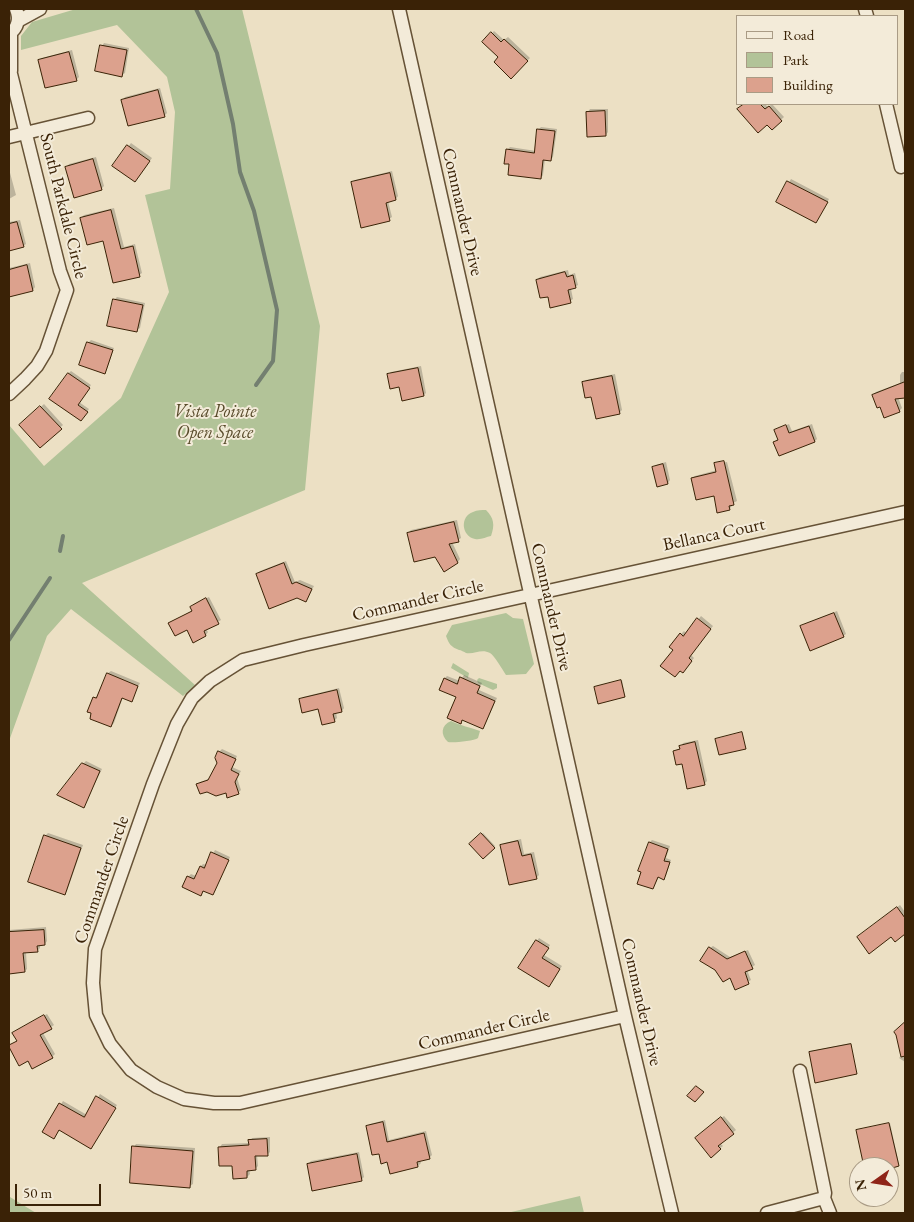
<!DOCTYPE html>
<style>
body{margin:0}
#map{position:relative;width:914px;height:1222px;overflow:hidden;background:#ece0c4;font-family:"EB Garamond",serif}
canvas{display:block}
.frame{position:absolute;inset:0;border:10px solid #3a2206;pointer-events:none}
.legend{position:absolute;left:736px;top:15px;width:162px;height:90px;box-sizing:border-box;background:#f3ebd9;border:1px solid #a99b85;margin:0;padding:6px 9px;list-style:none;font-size:15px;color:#3a2206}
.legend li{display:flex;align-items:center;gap:10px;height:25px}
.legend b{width:25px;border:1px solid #a99b85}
.north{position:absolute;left:849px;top:1157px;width:50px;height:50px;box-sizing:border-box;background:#f3ebd9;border:1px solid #a99b85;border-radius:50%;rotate:257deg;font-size:14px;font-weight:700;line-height:20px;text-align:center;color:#3a2206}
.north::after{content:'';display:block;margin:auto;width:18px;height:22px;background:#8f2418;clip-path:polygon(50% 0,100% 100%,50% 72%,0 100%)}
.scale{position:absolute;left:15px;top:1184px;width:86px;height:22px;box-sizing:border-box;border:2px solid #3a2206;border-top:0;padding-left:6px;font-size:15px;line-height:18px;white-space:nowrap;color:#3a2206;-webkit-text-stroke:4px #f3ebd9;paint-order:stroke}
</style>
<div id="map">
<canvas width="914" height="1222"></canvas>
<div class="frame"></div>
<ul class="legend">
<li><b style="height:6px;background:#f3ebd9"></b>Road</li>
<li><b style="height:14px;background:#b2c398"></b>Park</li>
<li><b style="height:14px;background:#dca18d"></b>Building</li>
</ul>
<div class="north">N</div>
<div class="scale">50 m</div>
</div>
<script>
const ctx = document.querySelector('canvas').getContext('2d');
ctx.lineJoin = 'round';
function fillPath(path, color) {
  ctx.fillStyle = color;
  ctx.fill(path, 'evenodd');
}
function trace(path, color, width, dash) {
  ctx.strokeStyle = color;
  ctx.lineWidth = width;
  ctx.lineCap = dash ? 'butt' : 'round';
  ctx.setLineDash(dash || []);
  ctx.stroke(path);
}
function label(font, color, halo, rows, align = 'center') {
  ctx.font = font + ' "EB Garamond",serif';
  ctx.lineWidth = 4;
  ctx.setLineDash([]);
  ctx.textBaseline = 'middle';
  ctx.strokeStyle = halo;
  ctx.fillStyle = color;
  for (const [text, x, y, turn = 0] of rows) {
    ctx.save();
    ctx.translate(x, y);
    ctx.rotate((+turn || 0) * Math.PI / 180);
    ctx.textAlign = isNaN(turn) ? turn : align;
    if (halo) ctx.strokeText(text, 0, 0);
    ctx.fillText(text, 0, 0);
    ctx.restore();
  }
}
fillPath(new Path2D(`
 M76 9H242L320 326 305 490 82 583 195 685 183 696 71 609 47 636 9 741V425L44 466 121 398 169 292 145 195 170 189 175 112 167 77 117 25 21 50V36L32 22Z
 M486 510C494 518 495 525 491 536 486 537 481 540 475 539 461 536 460 516 473 512 477 510 482 510 486 510Z
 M506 613 513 618 523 619 534 664 526 674 506 675C502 669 494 655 490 653 481 648 474 655 466 653 464 652 461 650 459 650 451 647 449 644 446 636L452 625Z
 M453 663 469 673 468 678 451 668Z
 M479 678 497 684V688L493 690 478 683 477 680Z
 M451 721C461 726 470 727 480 731L478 738C474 741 453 743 448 742 440 735 441 725 451 721Z
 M9 1194 10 1197 36 1213H9Z
 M580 1196 584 1213H507Z`), '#b2c398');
fillPath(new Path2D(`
 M494 31 504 40 508 37 530 58 511 77 500 57 484 42Z
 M104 43 129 48 125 73 122 75 102 46Z
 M72 50 79 77 76 80 39 60 42 58Z
 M160 88 167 113 164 116 123 100 125 97Z
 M745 104H765L768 107 772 104 784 117 772 128 767 123 739 109Z
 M590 109H608V132L606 135 588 112Z
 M541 127 557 129 553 157 550 160 545 159 543 175 541 178 510 163 507 150 510 147 536 151 538 130Z
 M131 143 152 158 138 178 114 166Z
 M96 157 104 186 101 189 67 167 69 164Z
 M9 169 16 195 9 199Z
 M392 171 398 196 396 199 388 201 392 217 389 219 352 183 355 180Z
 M791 179 829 199 816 222 778 202Z
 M114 208 124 247 135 244 142 273 139 275 81 218 84 215Z
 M20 220 26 244 23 246 9 250V222Z
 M30 263 35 287 33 290 9 295V268Z
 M568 270 569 275 575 273 578 285 571 289 573 299 570 301 537 280 540 277Z
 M117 297 145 303 140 328 137 330 114 300Z
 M91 340 114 348 107 369 105 372 88 343Z
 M421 366 426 393 424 395 400 386 389 375 391 372Z
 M71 371 91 385 79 402 89 409 81 420 69 373Z
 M902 372H905V397H898L902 408 899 411 881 405 873 395 876 392 900 383V375Z
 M615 374 622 410 619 413 592 395 583 383 586 380Z
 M44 404 63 425 40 446 21 425Z
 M789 424 792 431 812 424 817 439 815 441 775 442 778 438 775 430Z
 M666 462 670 480 668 483 654 467 656 465Z
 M717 462V464L727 462 737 501 731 504 732 506 729 509 714 495 692 478 695 476 717 470 715 464Z
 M457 520 461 538 458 540 452 542 460 559 458 562 436 556 408 533 411 530Z
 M286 561 295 582 300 580 314 586 306 601 257 574 260 571Z
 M209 597 221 620 206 629 208 632 206 635 193 641 187 629 170 623 193 610 192 607 194 604Z
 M837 611 846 634 843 636 802 627 805 624Z
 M701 616 713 626 691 655 694 658 685 669 675 649 681 634 684 631 687 634Z
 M111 671 140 683 131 701 123 697 114 723 111 726 94 698 99 696 108 673Z
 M464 675 482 683 479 690 497 698 485 725 483 728 463 720 460 722 458 696 445 678 447 676 460 681Z
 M622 680 625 696 596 687 597 686Z
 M339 688 344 708 342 711 336 712 337 718 334 721 319 707 300 700 303 697Z
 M698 740 707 781 704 784 683 763 674 751 681 748 683 743Z
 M222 749 237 756 232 767 241 771 237 778 241 790 238 793 227 792 198 784 200 782 211 778 219 763V752Z
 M86 761 102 769 84 806 83 764Z
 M48 833 83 845 67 891 65 894 45 836Z
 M483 833 495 846 483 857 471 844Z
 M521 839 524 854 534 852 539 875 536 878 502 845 505 843Z
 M652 840 670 846 666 858 671 860 666 876 663 878 659 877 653 888 650 842Z
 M215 850 230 857 215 891 212 894 204 890 200 894 188 877 191 874 196 876 201 866 203 864 207 865Z
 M900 905 905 912V933L895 940 891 936 861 935Z
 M46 927 47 941 45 944H40V948L37 951 26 952 27 969 25 971 9 973V930Z
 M539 938 550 945 544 955 562 966 549 986 520 968Z
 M713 946 730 957 748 950 755 965 747 970 751 980 736 988 731 977 710 948Z
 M47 1014 54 1025 43 1033 55 1054 52 1057 28 1059 10 1046 18 1040 16 1031Z
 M905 1023V1054L904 1056 905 1055V1062L899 1058 901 1056 896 1032Z
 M851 1043 856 1073 810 1052 811 1051Z
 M100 1094 117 1105 93 1145 60 1129 54 1138 43 1132 63 1101 87 1115Z
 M724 1116 736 1130 720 1143 723 1146 711 1156 699 1135Z
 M385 1120 389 1140 426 1131 432 1155 429 1158 420 1160 421 1163 418 1166 391 1172 388 1161 380 1152 367 1126 370 1124Z
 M890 1123 899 1164 889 1167H866L859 1130Z
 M270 1137V1152L268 1154 257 1155 258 1166 255 1169H249L250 1174 247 1177 233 1164 220 1147 222 1144 250 1143 252 1138Z
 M136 1144 195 1148 193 1184 190 1186 134 1147Z
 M359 1152 364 1177 361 1180 308 1164 311 1161Z`), '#0003');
trace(new Path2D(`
 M196 9 217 53 233 124 240 172 254 211 277 310 273 361 256 385
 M60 551 63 536
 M9 640 50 578`), '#737f70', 4);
const building = new Path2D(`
 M491 32 501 42 504 39 528 61 511 79 494 62 498 57 482 42Z
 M100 45 127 50 122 77 95 71Z
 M69 52 77 81 45 88 38 60Z
 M158 90 165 117 128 126 121 100Z
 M744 104H760L765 109 769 106 782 121 772 130 767 125 758 133 737 109Z
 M605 111 606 136 587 137 586 112Z
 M537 129 555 131 551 161 543 160 541 179 508 175 509 164H504L506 149 534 153Z
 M127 145 150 161 135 182 112 166Z
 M93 159 102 190 74 198 65 167Z
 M390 173 396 200 386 203 390 221 361 228 351 182Z
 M787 181 828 202 816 223 776 202Z
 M111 210 121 249 133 246 140 277 113 283 103 241 87 245 80 218Z
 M17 222 24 247 9 251V224Z
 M27 265 33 291 9 297V270Z
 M565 272 567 277 573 275 576 288 568 290 571 303 550 308 548 297 540 298 536 280Z
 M113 299 143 305 137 332 107 326Z
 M87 342 113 350 105 374 79 365Z
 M418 368 424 396 402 401 399 387 390 389 387 374Z
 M68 373 90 388 78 405 88 412 81 421 49 399Z
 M612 376 620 414 596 419 591 397 585 398 582 382Z
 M905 382V398L895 399 900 412 884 418 880 407 877 408 872 395Z
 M40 406 62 429 40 448 19 425Z
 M786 425 789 433 809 426 815 442 779 456 773 442 778 440 774 430Z
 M724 461 734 505 729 506 730 510 717 513 714 496 696 500 691 478 716 472 714 463Z
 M663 464 668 484 657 487 652 467Z
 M454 522 459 542 449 544 458 563 444 572 435 557 414 562 407 533Z
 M284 563 292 584 296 582 312 589 306 602 297 598 269 609 256 574Z
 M206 598 219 624 204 631 206 636 193 643 187 630 175 636 168 623 192 611 190 607Z
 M834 613 844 637 810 651 800 626Z
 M697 618 711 629 689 658 692 661 683 673 680 671 675 677 660 666 673 650 669 647 680 633 683 636Z
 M107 673 138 686 132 702 122 698 111 727 90 719 91 713 87 712 93 697 96 698Z
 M460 677 480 686 477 693 495 701 483 729 462 720 461 724 447 718 456 697 439 690 444 678 457 684Z
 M621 680 625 697 598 704 594 687Z
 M337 690 342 712 333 714 335 722 322 725 318 709 302 713 299 699Z
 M742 732 746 749 719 755 715 739Z
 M695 742 705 785 687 789 682 764 676 765 673 751 680 749 679 746Z
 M218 751 236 759 231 770 239 774 235 782 239 794 227 798 226 793 216 796 207 792 200 794 196 784 208 780 217 763 215 758Z
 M82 763 100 771 84 808 57 795Z
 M481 833 495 848 483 859 469 844Z
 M44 835 81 848 65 895 28 882Z
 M518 841 522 856 531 854 537 879 509 885 500 845Z
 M649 842 668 849 664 861 670 862 664 880 658 877 653 889 637 884 641 872 638 871Z
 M211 852 229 860 213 895 203 891 201 896 182 887 187 876 194 879 200 866 204 868Z
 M897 907 905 918V934L895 942 891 937 869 954 857 937Z
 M44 930 45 945 37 946 38 952 23 953 25 972 9 974V932Z
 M536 940 549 948 542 958 560 969 549 987 518 968Z
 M709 947 727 959 745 951 753 969 745 972 749 984 735 990 730 978 723 982 715 970 700 961Z
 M44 1015 52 1029 40 1035 53 1058 32 1069 28 1061 19 1066 9 1047V1045L17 1041 12 1033Z
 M905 1022V1056L901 1057 896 1035 894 1032Z
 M851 1044 857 1074 815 1083 809 1052Z
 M696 1086 704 1092 695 1102 687 1096Z
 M96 1096 116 1108 91 1149 59 1130 54 1139 42 1132 59 1103 84 1117Z
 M721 1117 734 1134 718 1146 721 1149 711 1158 695 1138Z
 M383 1122 387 1142 424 1133 430 1159 417 1162 418 1167 390 1174 387 1162 381 1164 379 1154 372 1155 366 1126Z
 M889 1123 899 1166 889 1169V1167H864L856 1130Z
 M267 1139 268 1156H255L256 1170 247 1171V1178L233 1179 232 1166H219L218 1147 249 1145 248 1140Z
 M132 1146 193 1151 190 1188 130 1183Z
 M357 1154 362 1181 312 1191 307 1164Z`);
fillPath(building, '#dca18d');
trace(building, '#3a2206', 1);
const minor = new Path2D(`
 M399 9 625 1016 672 1213
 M865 9 867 16
 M18 21 40 9
 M9 34C18 28 20 19 16 9
 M9 66 60 271 67 290 46 351 37 366 25 379 9 394
 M11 71V32
 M886 104 901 167
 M9 137 88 118
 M625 1016 240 1103H214L184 1099 157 1087 131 1070 110 1044 96 1015 93 983 95 949 153 784 177 724 192 698 210 681 243 660 304 645 905 512
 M824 1198 830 1213
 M767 1213 824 1198 825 1193 800 1071`);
trace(minor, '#665236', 15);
trace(minor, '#f3ebd9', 12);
label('18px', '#3a2206', '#f3ebd9', [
 ["South Parkdale Circle",63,206,76],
 ["Commander Drive",462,212,77],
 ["Bellanca Court",714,535,-12],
 ["Commander Circle",418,601,-13],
 ["Commander Drive",551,607,77],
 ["Commander Circle",102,880,-71],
 ["Commander Drive",641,1002,77],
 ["Commander Circle",484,1030,-13]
]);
label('italic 18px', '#584a2a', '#f3ebd9', [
 ["Vista Pointe",215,412],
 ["Open Space",215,433]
]);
</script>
